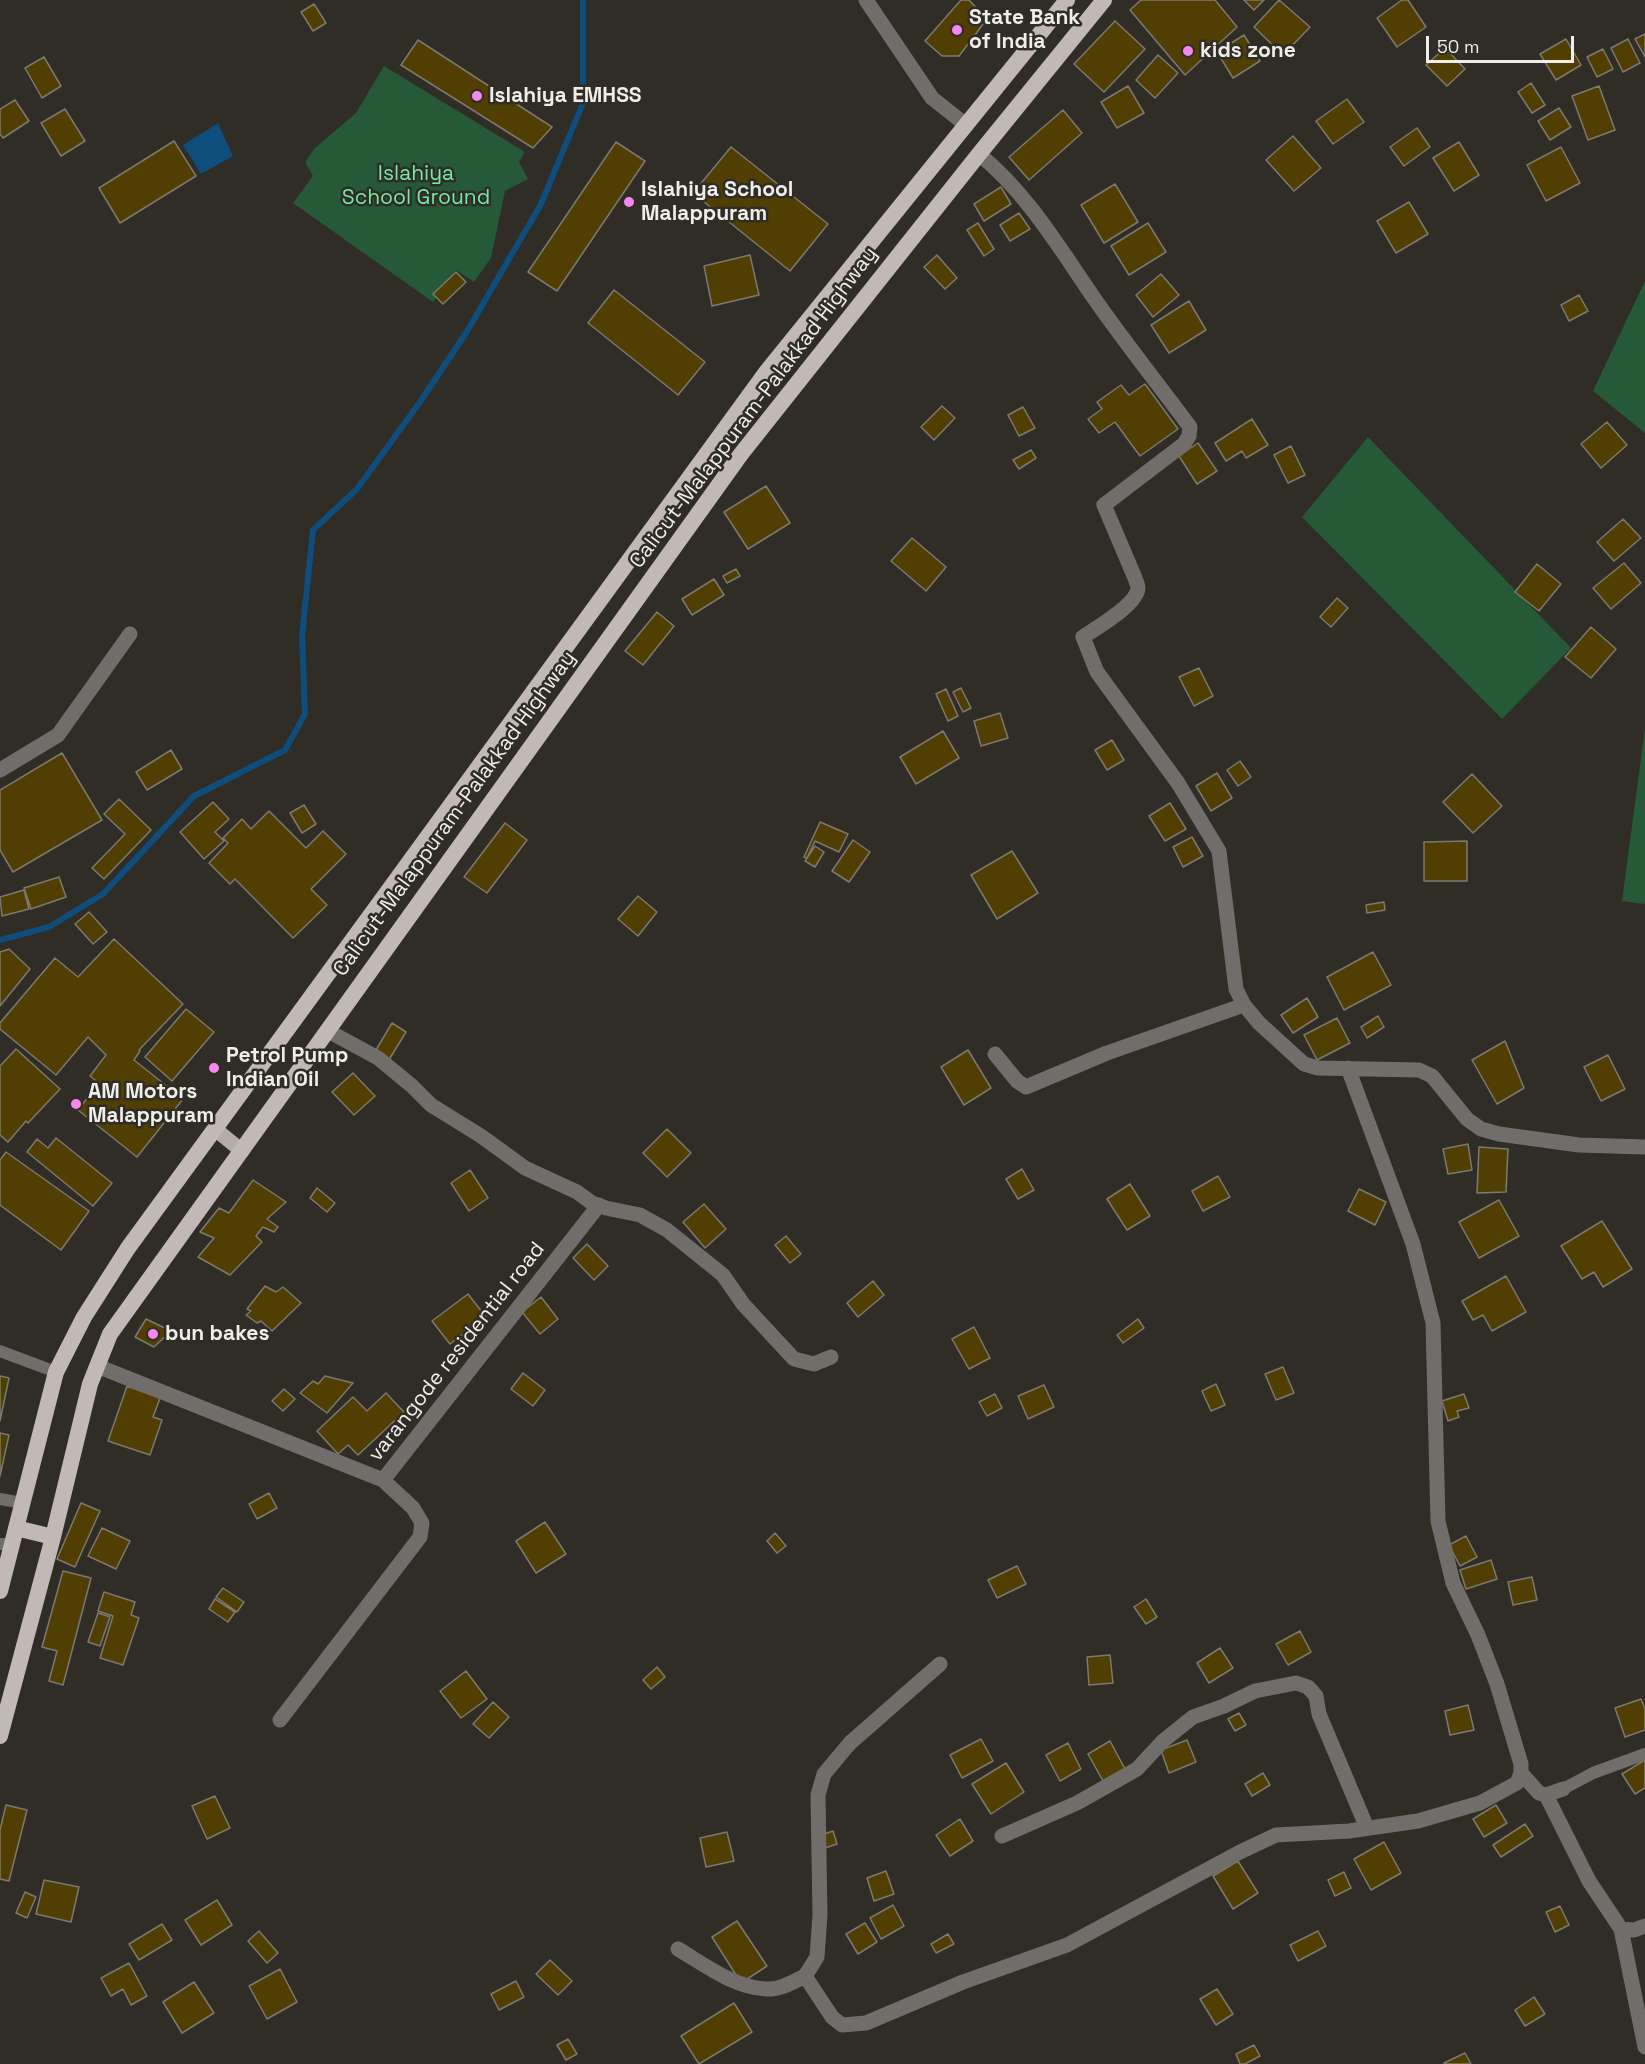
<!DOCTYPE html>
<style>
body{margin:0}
#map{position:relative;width:1645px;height:2064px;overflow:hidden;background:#2f2d26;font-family:"Space Grotesk",sans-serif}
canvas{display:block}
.scale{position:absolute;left:1426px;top:36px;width:148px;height:27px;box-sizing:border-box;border:3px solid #f0eeea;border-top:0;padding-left:8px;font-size:18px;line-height:21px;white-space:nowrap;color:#f0eeea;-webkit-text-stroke:4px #2f2d26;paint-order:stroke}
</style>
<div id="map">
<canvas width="1645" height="2064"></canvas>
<div class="scale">50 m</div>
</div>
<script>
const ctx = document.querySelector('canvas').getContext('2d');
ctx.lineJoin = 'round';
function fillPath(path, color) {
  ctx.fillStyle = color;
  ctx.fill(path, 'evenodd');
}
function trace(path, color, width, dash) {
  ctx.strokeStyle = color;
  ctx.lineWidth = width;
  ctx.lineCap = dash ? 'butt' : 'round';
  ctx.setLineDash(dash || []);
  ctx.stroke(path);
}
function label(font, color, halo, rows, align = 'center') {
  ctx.font = font + ' "Space Grotesk",sans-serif';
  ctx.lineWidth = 5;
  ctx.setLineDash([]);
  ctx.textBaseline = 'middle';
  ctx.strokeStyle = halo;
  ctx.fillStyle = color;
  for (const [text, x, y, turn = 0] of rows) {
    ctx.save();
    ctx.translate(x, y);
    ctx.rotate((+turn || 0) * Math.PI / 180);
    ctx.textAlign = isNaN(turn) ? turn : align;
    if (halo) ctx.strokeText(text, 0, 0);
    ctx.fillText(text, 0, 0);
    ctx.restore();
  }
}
fillPath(new Path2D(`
 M384 66 525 152 519 162 528 179 505 191 491 258 474 282 456 270 433 302 293 203 313 176 305 162 315 148 356 113Z
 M1645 281V433L1593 391Z
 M1368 437 1571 648 1502 719 1302 517Z
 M1645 728V904L1622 901Z`), '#255938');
fillPath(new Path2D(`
 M218 123 233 156 201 174 183 145Z`), '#0e4d7c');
trace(new Path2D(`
 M0 940 49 927 103 894 194 796 285 750 305 714 302 636 313 530 357 489 420 402 466 333 541 204 583 103V0`), '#0e4d7c', 6);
const building = new Path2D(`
 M961 0H969L987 19 959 56H942L925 41Z
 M1141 0H1215L1237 27 1185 75 1130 10Z
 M1244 0H1264L1254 10Z
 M1279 0 1310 27 1283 55 1254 27Z
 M1402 0H1408L1426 27 1397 47 1377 18Z
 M314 4 326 23 313 31 301 12Z
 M1115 21 1145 49 1104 92 1074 64Z
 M1645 34V57L1635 39Z
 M1244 35 1260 61 1233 78 1217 52Z
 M1566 39 1581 65 1556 80 1540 54Z
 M1628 39 1640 63 1623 72 1611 48Z
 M418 40 552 127 533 148 401 65Z
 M1445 48 1465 69 1447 86 1426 65Z
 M1603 49 1613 69 1597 77 1587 57Z
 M1158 55 1178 73 1155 98 1136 80Z
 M44 57 61 86 42 98 25 68Z
 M1531 83 1545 105 1532 113 1518 92Z
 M1128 86 1144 113 1117 128 1101 102Z
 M1599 86 1615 130 1588 140 1572 96Z
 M1347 99 1364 122 1333 144 1316 121Z
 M15 100 29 121 3 138 0 134V109Z
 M1559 108 1571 127 1550 140 1538 121Z
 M65 109 85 141 61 156 41 123Z
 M1063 110 1082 133 1029 180 1009 157Z
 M1417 128 1430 147 1404 166 1390 147Z
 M1293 136 1321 168 1294 191 1266 160Z
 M174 141 196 176 120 223 99 188Z
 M616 142 645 161 557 291 528 272Z
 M1459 142 1479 175 1454 191 1433 158Z
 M731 147 828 224 790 271 693 193Z
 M1561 147 1580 183 1546 201 1527 165Z
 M1115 184 1138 222 1104 243 1081 205Z
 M1001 187 1011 204 984 221 974 204Z
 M1409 202 1428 234 1396 253 1377 221Z
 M1019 213 1030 229 1010 241 1000 225Z
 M978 223 994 249 984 256 967 230Z
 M1148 223 1166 252 1129 275 1111 246Z
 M750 255 759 295 712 306 704 266Z
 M937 255 957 278 945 289 924 267Z
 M456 272 466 282 443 304 433 294Z
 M1161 274 1179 295 1153 317 1136 295Z
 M614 290 705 362 678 395 588 323Z
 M1579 295 1588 311 1569 321 1561 305Z
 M1189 301 1206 330 1169 353 1151 325Z
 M1145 384 1178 429 1140 456 1115 422 1099 433 1088 419 1102 409 1097 402 1121 385 1129 395Z
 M942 406 955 418 934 440 921 427Z
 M1023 407 1035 428 1019 436 1008 415Z
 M1252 419 1268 445 1246 458 1242 451 1226 461 1215 443Z
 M1607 422 1627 445 1601 468 1581 444Z
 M1198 443 1217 471 1197 484 1179 456Z
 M1291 446 1305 475 1288 483 1274 455Z
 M1031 450 1036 458 1019 469 1013 460Z
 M766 486 790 523 748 549 724 512Z
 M1623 519 1641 538 1614 561 1597 542Z
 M912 538 946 567 926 591 891 561Z
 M1624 563 1641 583 1611 609 1593 588Z
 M1537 564 1561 584 1539 611 1515 592Z
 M736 569 740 576 727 583 723 576Z
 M714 579 724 595 692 615 682 599Z
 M1337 598 1348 608 1331 627 1320 617Z
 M657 612 674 626 643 665 625 651Z
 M1591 627 1616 649 1591 678 1565 657Z
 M1199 668 1213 696 1194 706 1179 677Z
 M961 688 971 708 963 712 953 692Z
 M946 689 958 716 948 721 936 694Z
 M1000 713 1008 738 981 746 974 721Z
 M943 731 959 758 916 784 900 757Z
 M1112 740 1124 760 1107 770 1095 750Z
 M171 750 182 769 147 790 136 772Z
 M62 753 102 820 13 872 0 850V790Z
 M1240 761 1251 777 1238 786 1227 770Z
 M1217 773 1232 798 1211 811 1196 786Z
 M1472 774 1502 806 1473 833 1443 802Z
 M119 799 151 830 104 879 92 868 125 834 104 814Z
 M213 802 229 819 215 832 224 841 204 859 180 832Z
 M1170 803 1186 829 1165 841 1149 816Z
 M304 805 316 824 302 833 290 813Z
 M269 811 306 848 323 831 346 854 311 889 327 905 293 938 235 879 230 884 209 863 228 843 223 838 242 819 251 829Z
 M820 822 848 834 839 852 815 841 807 858 804 857Z
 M505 823 527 840 487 893 464 877Z
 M1192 837 1203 856 1183 867 1173 847Z
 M853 840 870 852 849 882 832 871Z
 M1467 841V881H1424V842Z
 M815 846 824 852 815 867 805 861Z
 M1012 851 1038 893 997 919 971 875Z
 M59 877 66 897 31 909 24 888Z
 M24 890 29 909 2 916 0 897Z
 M638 896 657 912 638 936 618 919Z
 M1384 902 1385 910 1367 913 1366 905Z
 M89 912 107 932 93 944 75 924Z
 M114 939 183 1004 139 1050 140 1051 134 1060 183 1099 137 1157 78 1110 99 1083 90 1076 106 1055 88 1037 56 1075 0 1029V1023L55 958 78 977Z
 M9 949 30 969 0 1006V952Z
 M1373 952 1391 985 1344 1010 1327 977Z
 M1307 998 1318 1017 1293 1033 1281 1015Z
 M186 1009 214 1032 172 1081 145 1057Z
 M1378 1016 1384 1027 1367 1038 1361 1027Z
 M1337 1018 1350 1043 1317 1060 1304 1035Z
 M392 1023 406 1032 387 1063 373 1055Z
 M1505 1041 1524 1088 1497 1104 1472 1060Z
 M16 1049 60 1089 28 1123 26 1121 8 1142 0 1135V1066Z
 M968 1050 991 1088 964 1105 941 1067Z
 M1608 1055 1625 1089 1601 1101 1584 1067Z
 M353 1073 375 1096 354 1115 332 1092Z
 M667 1129 691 1153 667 1177 643 1153Z
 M56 1138 112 1183 93 1206 27 1152 37 1139 48 1148Z
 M1468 1144 1472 1170 1448 1174 1443 1149Z
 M1479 1147 1508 1149 1506 1192 1477 1193Z
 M6 1152 89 1211 61 1250 0 1205V1160Z
 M1022 1169 1034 1190 1018 1199 1006 1179Z
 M470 1170 488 1198 469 1211 451 1183Z
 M1218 1176 1230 1197 1203 1211 1192 1191Z
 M253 1180 286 1202 267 1219 278 1227 274 1232 263 1227 256 1236 262 1242 230 1275 198 1257 214 1238 200 1232 219 1208 229 1213Z
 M1130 1184 1150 1216 1127 1230 1107 1199Z
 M317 1188 335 1203 327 1212 310 1198Z
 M1359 1189 1386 1202 1375 1225 1348 1211Z
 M1499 1200 1519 1236 1479 1258 1459 1222Z
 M704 1204 726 1229 705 1248 683 1222Z
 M1602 1221 1632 1269 1603 1287 1594 1272 1582 1279 1561 1246Z
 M786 1236 801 1254 790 1263 775 1245Z
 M587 1244 608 1266 594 1280 573 1258Z
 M1506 1276 1526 1312 1492 1331 1483 1315 1473 1320 1462 1301Z
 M873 1281 884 1295 858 1317 847 1303Z
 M265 1286 276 1292 283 1287 301 1303 272 1331 261 1321 257 1323 246 1315 251 1311 247 1309Z
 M468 1294 486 1317 450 1344 432 1321Z
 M541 1297 558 1319 540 1334 522 1312Z
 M146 1319 171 1331 154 1347 135 1337Z
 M1138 1319 1144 1328 1123 1343 1117 1335Z
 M974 1327 990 1358 969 1369 952 1339Z
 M1283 1367 1294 1393 1276 1400 1265 1374Z
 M523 1373 545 1390 533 1406 511 1389Z
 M0 1376 9 1378 0 1421Z
 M325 1376 353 1383 327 1413 300 1393 313 1381 318 1384Z
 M1216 1384 1225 1405 1211 1411 1202 1391Z
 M1044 1385 1054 1407 1028 1419 1018 1396Z
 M127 1386 160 1398 153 1417 162 1420 150 1455 108 1441Z
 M284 1389 295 1399 283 1411 272 1401Z
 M386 1393 404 1412 358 1455 348 1445 338 1454 317 1431 353 1397 367 1411Z
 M995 1394 1002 1408 987 1416 979 1402Z
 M1464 1394 1469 1408 1457 1411 1459 1417 1448 1421 1442 1401Z
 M0 1433 9 1435 0 1476Z
 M269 1493 277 1508 257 1519 249 1504Z
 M81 1503 100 1511 75 1567 57 1559Z
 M545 1522 566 1554 536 1573 516 1541Z
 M102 1528 130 1541 116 1569 88 1556Z
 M775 1533 786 1546 777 1553 767 1541Z
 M1466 1536 1477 1557 1460 1566 1449 1545Z
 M1491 1560 1497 1579 1466 1589 1460 1570Z
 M1017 1566 1026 1584 997 1598 988 1580Z
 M63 1571 91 1578 63 1685 49 1681 57 1651 42 1647Z
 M1532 1577 1537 1600 1513 1605 1508 1582Z
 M223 1588 244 1602 237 1612 216 1597Z
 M104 1592 135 1602 131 1615 139 1618 123 1665 100 1658 113 1616 98 1611Z
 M215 1599 235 1612 228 1622 209 1609Z
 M1146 1599 1157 1617 1146 1624 1134 1607Z
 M98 1613 110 1617 100 1646 88 1642Z
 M1300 1631 1311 1652 1288 1665 1276 1644Z
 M1220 1648 1233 1668 1209 1683 1197 1663Z
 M1110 1655 1113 1683 1089 1685 1087 1657Z
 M657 1667 665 1677 651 1689 643 1680Z
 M466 1671 487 1699 461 1718 440 1691Z
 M1641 1699 1645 1709V1730L1625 1737 1615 1708Z
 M493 1702 509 1717 489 1738 473 1724Z
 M1468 1705 1474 1730 1450 1735 1445 1711Z
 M1239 1713 1246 1725 1235 1731 1228 1719Z
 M981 1739 993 1761 962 1778 950 1755Z
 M1187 1740 1196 1762 1169 1773 1161 1750Z
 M1110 1741 1125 1769 1103 1781 1088 1754Z
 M1068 1743 1081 1769 1060 1781 1046 1755Z
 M1645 1760V1788L1635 1794 1622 1774Z
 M1006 1763 1024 1792 991 1814 972 1784Z
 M1263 1773 1270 1785 1252 1796 1245 1784Z
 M215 1796 230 1828 207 1839 192 1806Z
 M6 1805 27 1810 9 1881 0 1879V1830Z
 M1496 1805 1507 1823 1484 1837 1473 1819Z
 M960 1819 973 1841 950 1856 936 1835Z
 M1525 1824 1533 1836 1501 1857 1493 1845Z
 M833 1831 837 1844 825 1848 821 1835Z
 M727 1832 734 1861 706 1867 700 1838Z
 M1384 1842 1401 1873 1371 1890 1354 1859Z
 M1238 1861 1258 1893 1233 1909 1213 1876Z
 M886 1871 894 1894 874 1901 867 1878Z
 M1344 1872 1351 1888 1335 1896 1328 1880Z
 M44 1880 79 1887 71 1922 36 1914Z
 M25 1892 36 1897 27 1918 16 1913Z
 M217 1900 232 1925 201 1945 185 1920Z
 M893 1905 904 1926 881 1939 870 1918Z
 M1560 1906 1569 1925 1555 1932 1546 1912Z
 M737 1921 767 1966 741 1983 712 1937Z
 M865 1923 877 1942 858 1954 846 1934Z
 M162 1924 172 1940 139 1960 129 1944Z
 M259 1931 278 1953 267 1963 248 1941Z
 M1318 1931 1326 1946 1298 1961 1290 1945Z
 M948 1934 954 1944 936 1953 931 1944Z
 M550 1960 572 1981 558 1995 536 1974Z
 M129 1963 147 1996 131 2005 123 1989 111 1996 101 1978Z
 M280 1969 297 2002 267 2019 249 1986Z
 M516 1981 524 1997 499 2010 491 1994Z
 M194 1982 214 2013 182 2033 163 2002Z
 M1217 1989 1233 2014 1216 2025 1200 1999Z
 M1534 1997 1545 2014 1525 2026 1515 2010Z
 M734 2003 752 2032 699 2064 681 2036Z
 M568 2039 577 2054 566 2060 557 2045Z
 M1254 2045 1260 2056 1245 2064H1240L1236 2054Z
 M1465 2053 1471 2064H1444V2063Z`);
fillPath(building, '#513e03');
trace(building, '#7c7971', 1.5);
trace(new Path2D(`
 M0 1351 56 1372
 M0 1499 22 1503
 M0 1544H12
 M1563 1789 1593 1773 1645 1754`), '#716d6b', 12);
trace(new Path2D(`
 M866 0 932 98 966 125
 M979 154C1028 194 1060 249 1096 301 1126 344 1159 385 1190 427L1189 436 1184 444 1104 505 1135 578C1136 581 1138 585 1138 588 1137 605 1096 628 1083 637L1097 672 1178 783 1219 851 1236 989 1244 1005 1259 1023 1304 1064 1318 1068 1419 1070 1432 1076 1467 1119 1481 1129 1499 1134 1579 1145 1645 1147
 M0 770 58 735 130 634
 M328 1031 378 1058 412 1086 431 1105 481 1136 525 1168 577 1192 592 1203 606 1208 640 1215 667 1230 723 1275 743 1304 794 1359 814 1364 831 1357
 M995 1054 1017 1081 1026 1087 1107 1053 1244 1005
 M97 1366 383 1480 413 1508 422 1523 420 1537 280 1720
 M383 1480 599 1205
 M1521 1773 1539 1793 1546 1795 1563 1789
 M1546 1795 1589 1881 1621 1929 1634 1930 1645 1926
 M1002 1836 1077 1803 1137 1769 1163 1741 1193 1717 1224 1706 1255 1691 1296 1683 1308 1687 1316 1696 1319 1714 1367 1828
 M1621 1929 1645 2047
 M678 1949C705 1965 733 1987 766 1989 780 1990 793 1982 805 1976L832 2017 842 2025 866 2023 963 1982 1067 1945 1240 1852 1276 1835 1349 1831 1418 1821 1480 1803 1517 1783 1521 1773V1764L1497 1684 1478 1635 1453 1583 1438 1521 1433 1323 1413 1244 1348 1068
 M805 1976 817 1957 820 1915 818 1795 824 1774 850 1743 940 1664`), '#716d6b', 15);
trace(new Path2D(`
 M215 1129 242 1151`), '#b4aca9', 15);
trace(new Path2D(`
 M16 1528 53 1537
 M0 1591 56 1372 84 1317 128 1248 767 371 1067 0
 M0 1736 53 1537 90 1384 110 1334 741 454 979 154 1104 0`), '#c2b8b5', 16);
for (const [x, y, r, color] of [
 [957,30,6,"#f688ed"],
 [1188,51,6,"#f688ed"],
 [477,96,6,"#f688ed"],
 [629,202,6,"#f688ed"],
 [214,1068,6,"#f688ed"],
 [76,1104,6,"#f688ed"],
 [153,1334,6,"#f688ed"]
]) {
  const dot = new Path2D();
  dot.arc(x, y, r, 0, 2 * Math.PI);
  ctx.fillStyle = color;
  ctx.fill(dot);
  trace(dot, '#2f2d26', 2);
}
label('bold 21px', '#f0eeea', '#2f2d26', [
 ["State Bank",969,18],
 ["of India",969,42],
 ["kids zone",1200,51],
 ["Islahiya EMHSS",489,96],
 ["Islahiya School",641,190],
 ["Malappuram",641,214],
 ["Petrol Pump",226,1056],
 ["Indian Oil",226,1080],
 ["AM Motors",88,1092],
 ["Malappuram",88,1116],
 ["bun bakes",165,1334]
], 'left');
label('21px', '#72eca0', '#2f2d26', [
 ["Islahiya",416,174],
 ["School Ground",416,198]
]);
label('21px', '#f0eeea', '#2f2d26', [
 ["Calicut-Malappuram-Palakkad Highway",754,408,-53],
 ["Calicut-Malappuram-Palakkad Highway",455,814,-54],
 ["varangode residential road",457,1352,-52]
]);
</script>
